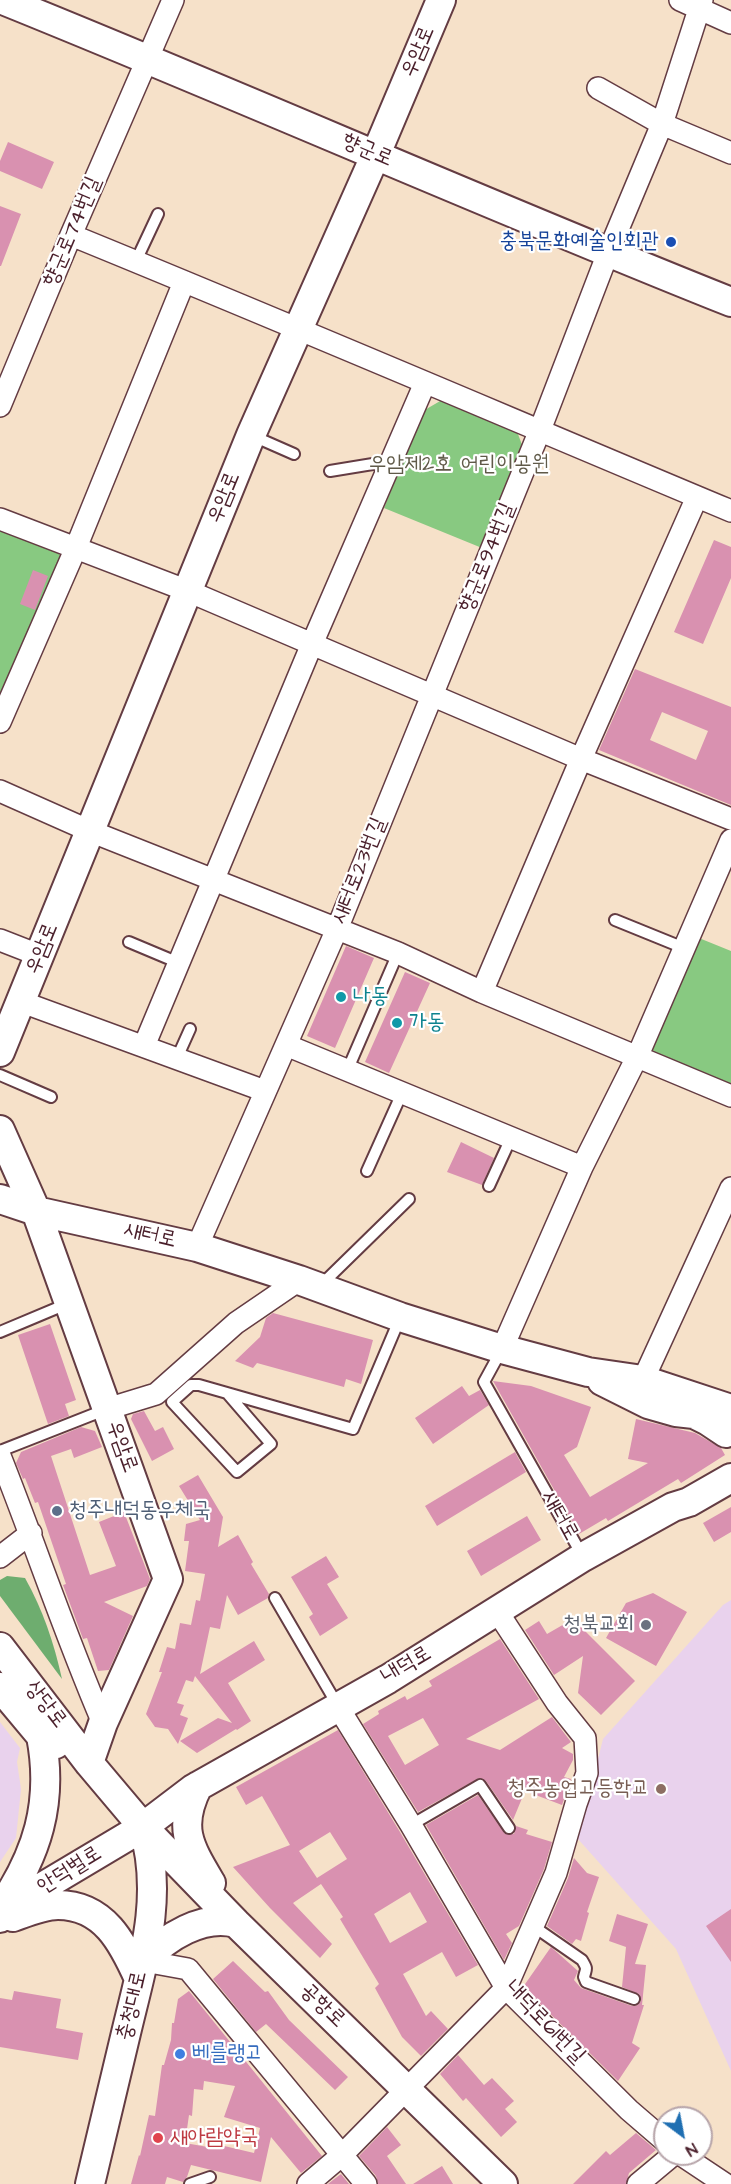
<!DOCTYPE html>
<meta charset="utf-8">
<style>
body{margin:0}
#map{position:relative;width:731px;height:2184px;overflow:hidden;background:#f6e1c9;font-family:"Architects Daughter",sans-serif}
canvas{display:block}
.north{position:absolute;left:653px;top:2106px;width:60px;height:60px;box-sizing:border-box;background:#fff;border:2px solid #b7a5aa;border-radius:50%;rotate:148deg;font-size:16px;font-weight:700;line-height:24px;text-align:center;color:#4a1f2b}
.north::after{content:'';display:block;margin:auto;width:21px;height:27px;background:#1f6fb2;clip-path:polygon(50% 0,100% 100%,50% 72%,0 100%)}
</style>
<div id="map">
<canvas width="731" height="2184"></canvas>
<div class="north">N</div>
</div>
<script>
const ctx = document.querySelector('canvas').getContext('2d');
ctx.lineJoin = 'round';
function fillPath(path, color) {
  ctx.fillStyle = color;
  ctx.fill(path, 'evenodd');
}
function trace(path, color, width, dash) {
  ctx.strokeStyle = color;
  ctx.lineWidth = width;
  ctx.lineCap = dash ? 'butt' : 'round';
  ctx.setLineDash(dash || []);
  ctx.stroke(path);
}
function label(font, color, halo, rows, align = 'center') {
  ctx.font = font + ' "Architects Daughter","Poor Story",sans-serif';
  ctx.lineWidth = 4.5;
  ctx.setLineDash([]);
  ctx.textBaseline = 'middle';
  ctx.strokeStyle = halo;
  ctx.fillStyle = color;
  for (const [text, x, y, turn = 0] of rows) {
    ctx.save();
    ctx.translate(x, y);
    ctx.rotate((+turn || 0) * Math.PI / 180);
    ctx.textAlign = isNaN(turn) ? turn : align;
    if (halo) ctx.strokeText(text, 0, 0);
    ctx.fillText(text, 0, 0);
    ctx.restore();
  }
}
fillPath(new Path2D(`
 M731 1600V2071L676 1949 578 1839 603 1739 723 1605Z
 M0 1722 20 1748 17 1762 21 1789 16 1838 0 1862Z`), '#e9d2ed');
fillPath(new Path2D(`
 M447 397 516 429 524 450 482 548 384 508 423 411Z
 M0 528 57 550 63 561 0 703Z
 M694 936 731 951V1086L657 1056 648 1043Z`), '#88c981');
fillPath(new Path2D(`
 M7 1576 25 1578C43 1610 54 1643 62 1679L0 1596V1580Z`), '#6ead6f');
fillPath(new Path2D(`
 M8 142 54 162 42 189 0 171V161Z
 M0 206 21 214 1 266H0Z
 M714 540 731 547V578L703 644 674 632Z
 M33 570 48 576 35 610 20 604Z
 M635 669 731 707V805L599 750ZM662 712 708 731 696 760 650 740Z
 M346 946 374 958 335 1048 307 1036Z
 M405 972 430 983 389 1073 365 1062Z
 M461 1142 494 1158 482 1185 447 1172Z
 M273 1313 373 1340 361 1384 346 1379 344 1387 257 1363 253 1368 235 1361 260 1337 266 1318Z
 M50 1324 76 1400 65 1404 69 1416 48 1424 18 1335Z
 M493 1381 531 1386 591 1407 577 1447 564 1455 590 1497 648 1463 628 1459 636 1419 695 1433 721 1448 725 1455 681 1483 678 1479 608 1521 606 1518 579 1534Z
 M462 1386 469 1396 480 1390 489 1405 433 1444 415 1418Z
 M144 1411 155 1431 163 1427 174 1449 152 1461 131 1419 133 1414Z
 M81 1427 95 1431 102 1447 74 1458 71 1449 51 1456 90 1575 116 1566 99 1522 124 1512 150 1579 147 1586 104 1602 133 1616 109 1670 98 1671 87 1638 83 1639 63 1585 66 1584 38 1502 35 1503 25 1478 23 1479 16 1463 21 1452Z
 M515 1452 526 1472 437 1526 425 1506Z
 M198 1475 223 1517 218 1547 238 1535 253 1562 251 1564 269 1594 268 1598 238 1615 227 1595 220 1629 210 1627 200 1674 254 1641 265 1660 228 1683 251 1721 237 1730 236 1729 197 1753 180 1741 218 1718 232 1723 195 1676 193 1682 186 1680 177 1703 184 1705 180 1715 188 1718 178 1744 168 1729 155 1727 146 1714 162 1672H159L167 1647 175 1649 180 1623 191 1625 196 1600 200 1601 205 1574 185 1571 189 1541H184L186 1524 200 1520 179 1486Z
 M731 1507V1532L714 1542 703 1523Z
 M527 1516 541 1540 481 1576 467 1551Z
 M326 1556 339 1577 327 1584 348 1618 320 1636 309 1617 313 1614 291 1577Z
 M653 1593 687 1612 656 1666 606 1638 626 1603Z
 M573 1619 635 1681 601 1715 578 1693 583 1656 554 1675 525 1630 539 1621 547 1634Z
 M500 1639 539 1699 466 1739 500 1750 552 1717 571 1742 562 1748 573 1754V1760L564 1777 571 1779 562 1805 525 1791 513 1820 486 1781 479 1778 418 1812 363 1724 379 1714 378 1711 405 1696 407 1700 432 1686 429 1681ZM423 1718 439 1745 405 1765 388 1736Z
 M338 1730 400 1832 478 1965 456 1977 442 1952 403 1974 426 2016 431 2011 448 2029 421 2056 402 2037 375 1988 379 1984 340 1919 343 1917 321 1884 293 1903 332 1944 320 1958 270 1908 233 1867 290 1845 262 1796 246 1805 236 1787ZM330 1832 347 1859 317 1878 299 1851ZM410 1892 427 1922 390 1943 374 1914Z
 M478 1795 505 1834H514L516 1826 528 1830 526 1834 552 1842 544 1869 519 1926 506 1934 512 1943 504 1960 426 1825Z
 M574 1858 587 1873 599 1877 587 1912 589 1913 581 1941 576 1939 572 1944 547 1926 568 1878Z
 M731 1909V1962L706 1926Z
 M617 1914 648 1924 635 1964 646 1965 642 2005H644L632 2043 640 2048 618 2081 523 1987 551 1947 578 1971 574 1980 581 1988 632 2006 638 2005 641 2001 639 1994 622 1987 626 1947 609 1941Z
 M233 1961 265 1992 268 1991 289 2020 348 2077 335 2090 266 2024 256 2032 213 1979Z
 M14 1991 61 1999 56 2028 83 2033 78 2060 0 2047V1998L12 2000Z
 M189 1991 322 2156 301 2173 271 2137 261 2182 191 2165 187 2177 183 2182 167 2177 165 2184H131L139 2155 140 2156 149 2115 155 2116 162 2065H164L171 2040 172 2023H174L178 1999ZM204 2081 235 2086 224 2117 260 2128 254 2153 220 2145 219 2149 185 2143 189 2115 192 2116 194 2089 203 2090Z
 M458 2055 484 2085 492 2078 514 2101 505 2109 517 2122 501 2137 466 2098 463 2101 440 2074Z
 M387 2127 401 2145 387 2156 406 2184H378L376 2176 359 2156Z
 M636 2133 656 2150 629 2173 626 2184H573L606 2151 610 2155Z
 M442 2166 453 2184H413Z
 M341 2174 349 2184H328L333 2180Z`), '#d991b0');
const lane = new Path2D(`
 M136 261 158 214
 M253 436 294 454
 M330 471 391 461
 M615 920 684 948
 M129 942 179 963
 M177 1058 190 1029
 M347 1071 398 953
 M0 1075 51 1097
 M367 1171 402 1093
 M489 1186 511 1138
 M321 1285 409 1199
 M0 1332 69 1303
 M502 1349 484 1382 582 1555
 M227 1393 271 1444 237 1472 172 1402 191 1385H199L353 1429 400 1318
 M0 1451 107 1409
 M275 1598 338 1706
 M411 1825 480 1785 509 1828
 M533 1926 582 1960C588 1970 586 1968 584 1977L586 1982 634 1999
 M190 2184 210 2177`);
const street = new Path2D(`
 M680 0 731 23
 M598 88 662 124 731 153
 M71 235C292 325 511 419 731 511
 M0 406 71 235 173 0
 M0 519 188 591 581 759 731 819
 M0 722 75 550 184 282
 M0 791 90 831 398 953 482 992 731 1096
 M0 940 41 956
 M482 992 581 759 697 497
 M22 1002 265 1091
 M286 1045 582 1167
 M144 1046 312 644 425 383
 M197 1247 337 929 540 430 608 253 662 124 702 0
 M502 1349 582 1167 638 1055 731 840
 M643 1380 731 1188
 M107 1409 156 1394 236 1323 299 1280
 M0 1456C35 1544 65 1635 103 1723
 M0 1557 31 1533
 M338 1707 411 1825 506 1988 629 2110 665 2141
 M144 1961 188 1969 366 2184
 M680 2154 725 2184
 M308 2184 342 2155 506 1988 556 1873 576 1804 587 1773 585 1738 557 1703 497 1611
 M638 2184 674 2154`);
const secondary = new Path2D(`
 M3 0C246 98 487 205 731 302
 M0 1052 251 435 376 154 441 0
 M0 1130 36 1211 168 1579 103 1723 89 1763
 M0 1199 36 1211 197 1247 299 1280 400 1317 502 1349 588 1372 643 1380 731 1409
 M602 1381 648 1404 676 1412 694 1414 708 1421 726 1433
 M0 1647 89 1763 143 1827 236 1923 503 2184
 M0 1687 41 1736 56 1744
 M198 1786C177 1827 189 1846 211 1883
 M0 1909C37 1855 54 1803 41 1736
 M13 1917C27 1912 44 1905 58 1905 104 1905 123 1943 139 1979
 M0 1918 44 1886 143 1827 193 1789 388 1679 583 1557 673 1507 689 1502 731 1478
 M144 1961C166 1937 203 1914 236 1923
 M90 2184C102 2134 114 2083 126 2033 142 1965 165 1896 143 1827`);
trace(lane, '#643c43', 14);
trace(street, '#643c43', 24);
trace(secondary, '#643c43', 32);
trace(lane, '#fff', 10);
trace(street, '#fff', 21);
trace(secondary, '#fff', 28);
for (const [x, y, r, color] of [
 [671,242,6,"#1a4fb4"],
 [341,997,6,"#0f9aa8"],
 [397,1023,6,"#0f9aa8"],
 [57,1511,6,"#5c6f8a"],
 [646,1625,6,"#6b7280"],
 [661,1789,6,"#8d6e63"],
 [180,2054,6,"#3f7fe0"],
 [158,2138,6,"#e0444e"]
]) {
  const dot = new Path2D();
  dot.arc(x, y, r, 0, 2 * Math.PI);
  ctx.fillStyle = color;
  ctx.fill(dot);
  trace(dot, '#fff', 2);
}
label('22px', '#4a1f2b', '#fff', [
 ["우암로",419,52,-67],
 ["향군로",367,151,23],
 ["향군로74번길",73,232,-67],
 ["우암로",225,498,-68],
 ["향군로94번길",488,558,-68],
 ["새터로23번길",360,871,-68],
 ["우암로",43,949,-68],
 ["새터로",150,1236,13],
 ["우암로",121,1447,70],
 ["새터로",559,1516,61],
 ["내덕로",407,1666,-31],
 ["상당로",45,1705,52],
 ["안덕벌로",70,1871,-32],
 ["충청대로",133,2006,-77],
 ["공항로",322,2006,44],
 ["내덕로61번길",544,2023,46]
]);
label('22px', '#164399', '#fff', [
 ["충북문화예술인회관",659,242]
], 'right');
label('22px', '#605a49', '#fff', [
 ["우암제2호 어린이공원",459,465]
]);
label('22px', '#0d838f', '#fff', [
 ["나동",353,997],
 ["가동",409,1023]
], 'left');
label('22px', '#4e5e75', '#fff', [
 ["청주내덕동우체국",69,1511]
], 'left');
label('22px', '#5b616d', '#fff', [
 ["청북교회",634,1625]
], 'right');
label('22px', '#785e54', '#fff', [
 ["청주농업고등학교",649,1789]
], 'right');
label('22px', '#366cbe', '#fff', [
 ["베를랭고",192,2054]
], 'left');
label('22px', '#be3a42', '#fff', [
 ["새아람약국",170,2138]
], 'left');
</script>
